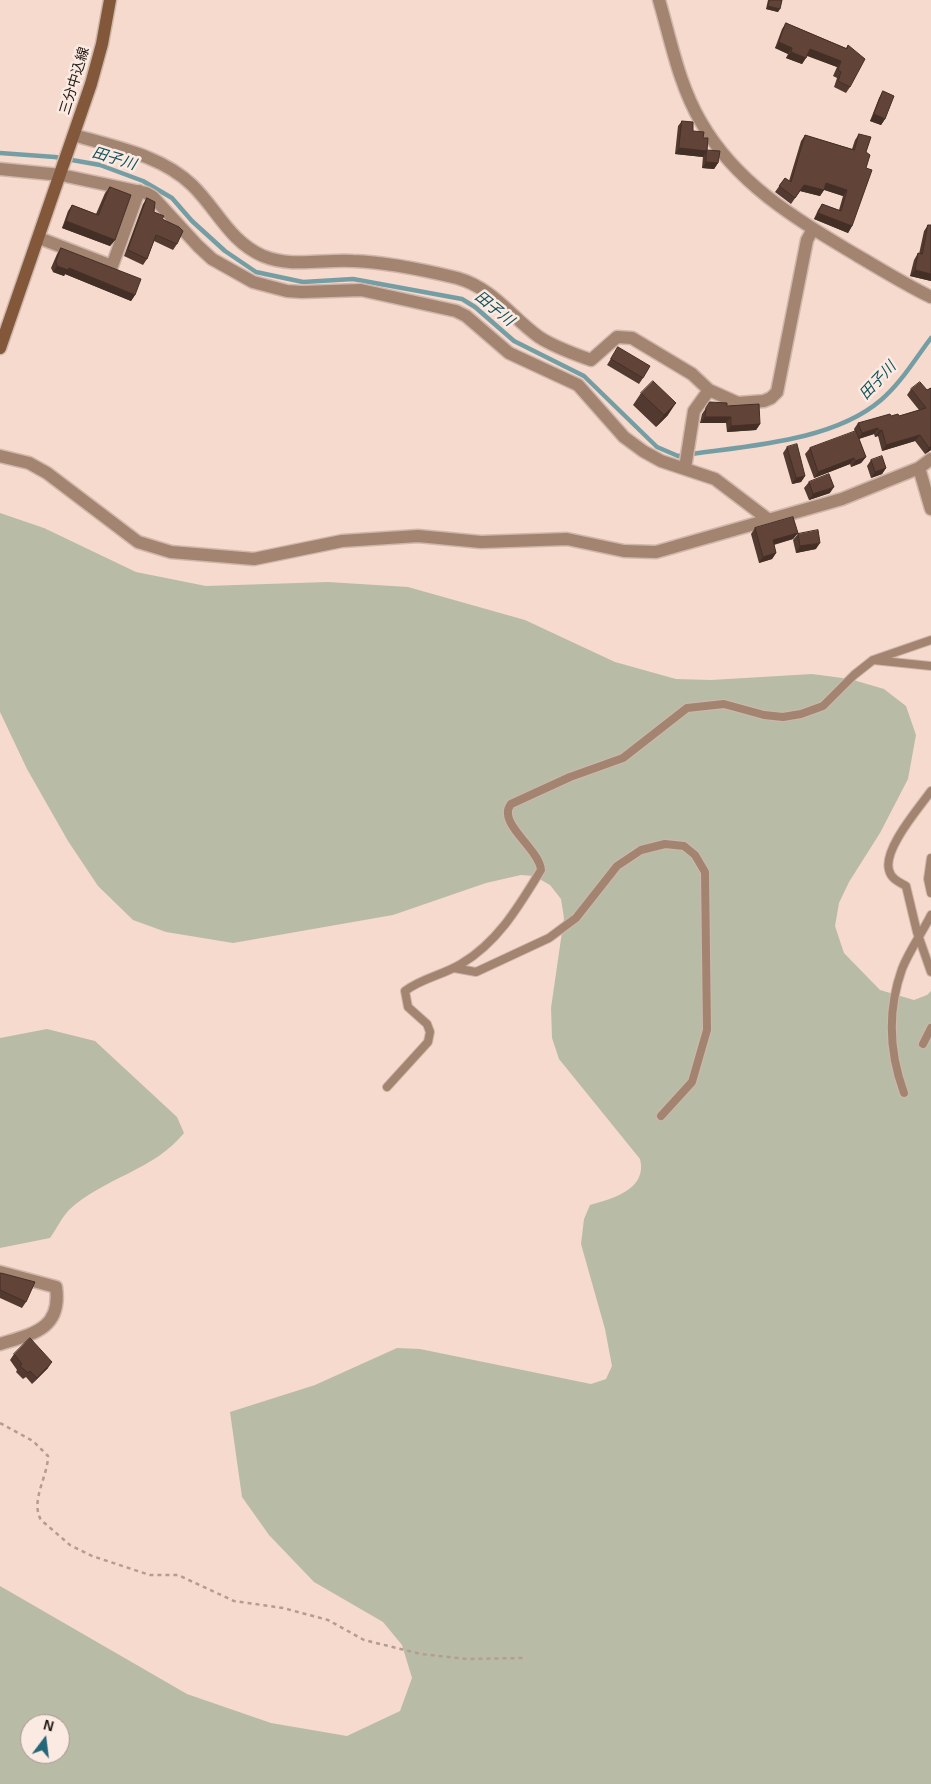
<!DOCTYPE html>
<meta charset="utf-8">
<style>
body{margin:0}
#map{position:relative;width:931px;height:1784px;overflow:hidden;background:#f6dacd;font-family:Arial,sans-serif}
canvas{display:block}
.north{position:absolute;left:20px;top:1714px;width:50px;height:50px;box-sizing:border-box;background:#fbeae2;border:1px solid #a4968f;border-radius:50%;rotate:15deg;font-size:14px;font-weight:700;line-height:20px;text-align:center;color:#211713}
.north::after{content:'';display:block;margin:auto;width:18px;height:22px;background:#246779;clip-path:polygon(50% 0,100% 100%,50% 72%,0 100%)}
</style>
<div id="map">
<canvas width="931" height="1784"></canvas>
<div class="north">N</div>
</div>
<script>
const ctx = document.querySelector('canvas').getContext('2d');
ctx.lineJoin = 'round';
function fillPath(path, color) {
  ctx.fillStyle = color;
  ctx.fill(path, 'evenodd');
}
function trace(path, color, width, dash) {
  ctx.strokeStyle = color;
  ctx.lineWidth = width;
  ctx.lineCap = dash ? 'butt' : 'round';
  ctx.setLineDash(dash || []);
  ctx.stroke(path);
}
function label(font, color, halo, rows, align = 'center') {
  ctx.font = font + ' Arial,"Noto Sans JP",sans-serif';
  ctx.lineWidth = 5;
  ctx.setLineDash([]);
  ctx.textBaseline = 'middle';
  ctx.strokeStyle = halo;
  ctx.fillStyle = color;
  for (const [text, x, y, turn = 0] of rows) {
    ctx.save();
    ctx.translate(x, y);
    ctx.rotate((+turn || 0) * Math.PI / 180);
    ctx.textAlign = isNaN(turn) ? turn : align;
    if (halo) ctx.strokeText(text, 0, 0);
    ctx.fillText(text, 0, 0);
    ctx.restore();
  }
}
fillPath(new Path2D(`
 M0 513 44 528 136 572 206 586 328 582 408 587 525 620 615 662 676 679 711 680 812 674 850 679 884 689 906 706 916 735 908 779 880 833 849 882 839 903 835 926 844 953 880 990 914 1000 927 995 931 991V1784H0V1586L187 1694 271 1723 347 1736 400 1711 412 1678 402 1645 383 1622 314 1582 269 1535 242 1497 230 1412 315 1385 397 1348 420 1349 591 1384 606 1379 612 1366 605 1329 581 1244 584 1219 590 1205C612 1199 648 1189 640 1159L559 1059 552 1038 551 1008 564 918 561 899 550 885 534 876 521 875 486 883 393 915 233 943 166 932 133 920 98 886 68 841 27 769 0 712ZM30 1724H60V1754H30Z
 M47 1029 95 1041 177 1117 184 1133C155 1170 103 1178 69 1210 62 1217 56 1230 50 1238L0 1248V1038Z`), '#b8bca7');
trace(new Path2D(`
 M0 153 55 157 100 165 143 181 172 198 192 221 225 251 256 272 303 282 353 279 462 299 475 307 514 341 584 376 657 447 678 456C741 446 831 443 881 400 901 383 915 359 931 338`), '#749ea4', 4.5);
const service = new Path2D(`
 M873 660 931 666
 M931 791C919 808 883 849 889 870 891 879 899 882 906 886L917 932 931 972
 M931 858 928 879 931 893
 M454 968 476 972 549 938 576 918 617 866 641 850 665 844 684 846 695 855 705 872 707 1030 692 1082 661 1116
 M923 1044 931 1028
 M387 1087 428 1042 430 1032 427 1024 408 1007 405 991C422 978 443 975 461 964 498 942 519 906 541 870 539 848 496 823 511 804L570 777 623 758 687 708 724 704 764 715 783 717 801 714 823 706 854 675 873 660 931 640
 M904 1093C889 1052 887 1011 902 969 909 951 922 933 931 915`);
const minor = new Path2D(`
 M659 0C671 41 679 85 701 122 737 185 798 220 858 256 882 270 906 285 931 297
 M74 135C114 147 161 155 192 185 217 209 229 241 263 256 292 268 323 259 353 261 387 262 424 270 457 278 493 288 511 317 539 337 554 347 574 354 591 360L617 337 632 338 692 374 709 390 738 403 764 401 771 398 777 392 807 240 813 229
 M0 169 61 175 146 193 153 197 198 246 212 259 253 282 287 291 302 292 361 290 456 311 466 316 509 353 578 385 624 437 643 451 661 461 715 479 769 520
 M39 238 112 266 139 191
 M0 456 29 463 47 473 138 542 171 552 254 559 342 541 418 536 481 542 567 539 624 551 656 552 842 499 919 468 931 459
 M685 468 694 411 709 390
 M919 468 931 509
 M0 1272 56 1287C62 1329 33 1334 0 1344`);
const secondary = new Path2D(`
 M0 348 91 84 102 44 110 0`);
trace(service, '#d0b7ac', 10);
trace(minor, '#d0b7ac', 15);
trace(secondary, '#d0b7ac', 15);
trace(new Path2D(`
 M0 1423 33 1441 48 1456C48 1476 30 1501 41 1520L70 1545 92 1556 150 1575H178L234 1601 283 1608 328 1620 364 1640 421 1654 467 1659 523 1658`), '#b39c92', 2.5, [4, 4]);
trace(service, '#a38470', 8);
trace(minor, '#a38470', 12);
trace(secondary, '#83583a', 12);
fillPath(new Path2D(`
 M768 0H782L778 12 766 9Z
 M786 23 846 48 848 45 850 87 846 93 834 87 837 78 833 76 837 67 807 56 802 64 786 58 788 54 775 48 782 29Z
 M883 91 885 119 881 125 870 121 879 98Z
 M682 121 693 131 703 138 707 151 718 163 714 169 702 168 703 156V157L675 154 678 126Z
 M859 134 866 152V168L852 226 848 233 814 219 818 210 822 204 839 210 843 196 824 190 820 196 800 191 791 204 775 192 785 178 789 181 801 141 805 135 852 149 855 140Z
 M110 187 115 240 110 246 62 228 68 211 72 205 96 214 105 193Z
 M147 198 154 212 177 244 173 250 154 241 147 259 143 265 124 256 143 204Z
 M928 225 931 281 910 276 914 260 918 253 919 254 924 231Z
 M61 248 135 295 131 301 65 274 64 276 53 272 51 268 57 254Z
 M618 347 643 378 639 384 607 365Z
 M931 388V450L925 454 915 441 882 451 878 436 875 437 874 434 859 439 866 457 861 463 851 467 850 464 814 478 805 454 810 448 855 432 854 429 858 423 891 416H899L919 410 907 395 911 389 927 390Z
 M641 393 668 415 656 427 633 405Z
 M710 402 727 406 760 424 756 430 727 432 726 423H700L702 414Z
 M787 447 805 476 801 482 792 484 783 453Z
 M871 460 886 468 882 474 871 478 867 466Z
 M809 482 830 493 809 500 804 488Z
 M755 528 798 533 793 539 774 545 776 553 772 559 759 563 751 534Z
 M798 534 816 549 796 553 793 540Z
 M0 1275 26 1302 22 1308 0 1298Z
 M14 1354 48 1368 32 1384 26 1377 23 1379 16 1372 17 1370 10 1360Z`), '#533a30');
fillPath(new Path2D(`
 M768 6 780 9 778 12 766 9Z
 M779 42 792 48 788 54 775 48Z
 M810 49 841 61 837 67 806 55Z
 M791 52 806 58 802 64 786 58Z
 M874 114 885 119 881 125 870 121Z
 M679 148 707 151 703 157 675 154Z
 M706 162 718 163 714 169 702 168Z
 M826 183 847 190 843 196 822 189Z
 M804 185 824 190 820 196 800 191Z
 M818 213 852 226 848 233 814 219Z
 M66 221 115 240 110 246 62 228Z
 M57 266 69 268 135 295 131 301 65 274 64 276 53 272Z
 M915 270 931 274V281L910 276Z
 M676 403 668 415 656 427 664 415Z
 M705 417H731L726 423H700Z
 M760 424 756 430 727 432 731 426Z
 M878 428 874 434 858 439 862 433Z
 M882 430 878 436 875 437 879 431Z
 M920 435 915 441 882 451 886 445Z
 M931 446V450L925 454 929 448Z
 M866 457 861 463 851 467 855 461Z
 M854 458 850 464 814 478 818 472Z
 M886 468 882 474 871 478 875 472Z
 M805 476 801 482 792 484 796 478Z
 M834 487 830 493 809 500 813 494Z
 M798 533 793 539 768 546 773 540Z
 M820 543 816 549 796 553 800 546Z
 M776 553 772 559 759 563 763 557Z
 M52 1362 48 1368 32 1384 37 1378Z`), '#442f27');
const building = new Path2D(`
 M770 0H782L780 9 768 6Z
 M786 23 847 49 848 45 865 59 850 87 838 81 841 72 838 70 841 61 810 49 806 58 791 52 792 48 779 42Z
 M883 91 894 96 885 119 874 114Z
 M682 121 693 122V131L704 132 703 138H708L707 151 679 148Z
 M859 134 871 137 866 152 870 155 866 168 872 170 852 226 818 213 822 204 841 211 847 190 826 183 824 190 804 185 795 198 779 186 785 178 791 182 805 135 854 150Z
 M707 150 720 151 718 163 706 162Z
 M110 187 131 195 115 240 66 221 72 205 98 215Z
 M147 198 155 202 154 212 164 216 162 219 179 227 183 231 177 244 156 235 147 259 128 250Z
 M928 225H931V274L915 270 918 253 922 254Z
 M61 248 141 279 135 295 69 268 68 270 57 266 56 262Z
 M618 347 650 366 643 378 611 359Z
 M653 381 676 403 664 415 641 393Z
 M920 382 927 390 931 388V446L929 448 920 435 886 445 882 430 879 431 878 428 862 433 858 423 890 414 891 416 898 414 899 416 926 408 911 389Z
 M710 402 727 403V406L759 404 760 424 731 426V417H705L706 408Z
 M856 431 866 457 855 461 854 458 818 472 810 448Z
 M797 444 805 476 796 478 787 447Z
 M882 456 886 468 875 472 871 460Z
 M829 474 834 487 813 494 809 482Z
 M793 517 798 533 773 540 776 553 763 557 755 528Z
 M818 530 820 543 800 546 798 534Z
 M1 1273 35 1282 26 1302 0 1290V1276Z
 M30 1338 52 1362 37 1378 30 1371 28 1373 20 1366 22 1364 14 1354Z`);
fillPath(building, '#614338');
trace(building, '#442f27', 1);
label('14px', '#211713', '#fbeae2', [
 ["三分中込線",75,81,-73]
]);
label('italic 15px', '#135158', '#fbeae2', [
 ["田子川",114,159,17],
 ["田子川",494,309,39],
 ["田子川",878,381,-47]
]);
</script>
